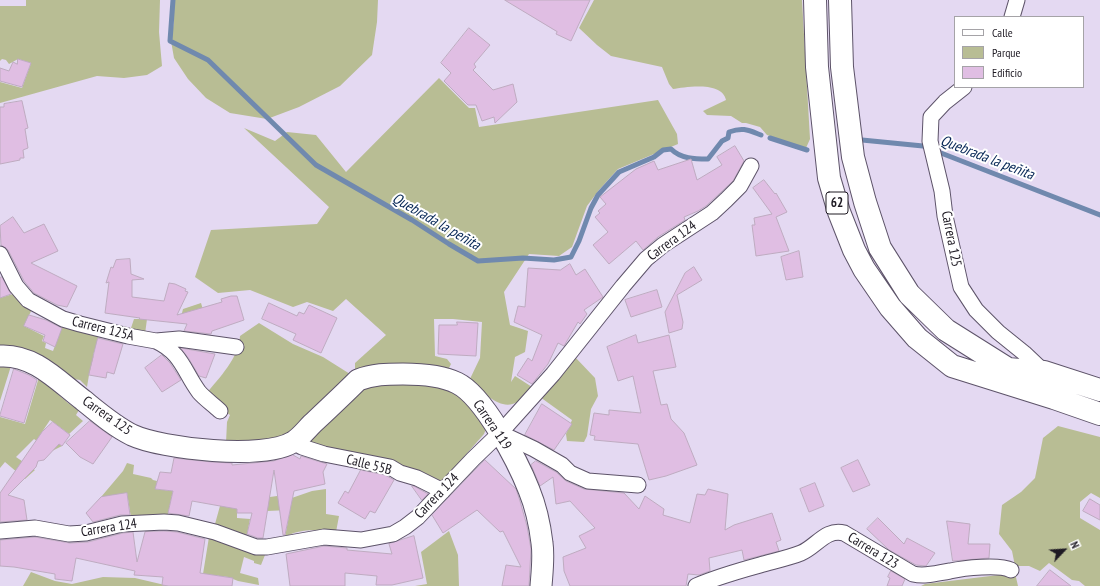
<!DOCTYPE html>
<meta charset="utf-8">
<style>
body{margin:0}
#map{position:relative;width:1100px;height:586px;overflow:hidden;background:#e4d9f2;font-family:"PT Sans Narrow",sans-serif}
canvas{display:block}
.legend{position:absolute;left:954px;top:16px;width:130px;height:72px;box-sizing:border-box;background:#fff;border:1px solid #a5a3a7;margin:0;padding:5px 7px;list-style:none;font-size:12px;color:#1e1a23}
.legend li{display:flex;align-items:center;gap:8px;height:20px}
.legend b{width:20px;border:1px solid #a5a3a7}
.north{position:absolute;left:1044px;top:530px;width:40px;height:40px;-webkit-text-stroke:3px #fff;paint-order:stroke;rotate:65deg;font-size:11px;font-weight:700;line-height:16px;text-align:center;color:#1e1a23}
.north::after{content:'';display:block;margin:auto;width:14px;height:18px;background:#1e1a23;clip-path:polygon(50% 0,100% 100%,50% 72%,0 100%)}
</style>
<div id="map">
<canvas width="1100" height="586"></canvas>
<ul class="legend">
<li><b style="height:5px;background:#fff"></b>Calle</li>
<li><b style="height:11px;background:#b8bd94"></b>Parque</li>
<li><b style="height:11px;background:#e0bee3"></b>Edificio</li>
</ul>
<div class="north">N</div>
</div>
<script>
const ctx = document.querySelector('canvas').getContext('2d');
ctx.lineJoin = 'round';
function fillPath(path, color) {
  ctx.fillStyle = color;
  ctx.fill(path, 'evenodd');
}
function trace(path, color, width, dash) {
  ctx.strokeStyle = color;
  ctx.lineWidth = width;
  ctx.lineCap = dash ? 'butt' : 'round';
  ctx.setLineDash(dash || []);
  ctx.stroke(path);
}
function label(font, color, halo, rows, align = 'center') {
  ctx.font = font + ' "PT Sans Narrow",sans-serif';
  ctx.lineWidth = 4;
  ctx.setLineDash([]);
  ctx.textBaseline = 'middle';
  ctx.strokeStyle = halo;
  ctx.fillStyle = color;
  for (const [text, x, y, turn = 0] of rows) {
    ctx.save();
    ctx.translate(x, y);
    ctx.rotate((+turn || 0) * Math.PI / 180);
    ctx.textAlign = isNaN(turn) ? turn : align;
    if (halo) ctx.strokeText(text, 0, 0);
    ctx.fillText(text, 0, 0);
    ctx.restore();
  }
}
fillPath(new Path2D(`
 M26 0H160L159 32 162 66 147 75 124 78 97 76 0 103V82L22 88 31 63 18 59 9 64 6 60 2 59 0 61V6H26Z
 M174 0H378L377 22 372 55 340 86 299 107 267 119 230 113 206 98 188 79 174 58 171 41 174 21Z
 M594 0H802L810 139 806 148 767 135 760 127 746 123H742L731 116 707 115 703 111 726 100C722 81 686 87 673 89L669 84 662 67 611 56 597 45 579 28Z
 M439 78 469 108H475L479 127 658 100 677 134 678 144 618 169 599 190 587 206 572 247 559 256 529 254 504 292 510 325 528 331 525 352 515 357 511 382 515 376 532 387C509 420 493 400 469 381L480 358 482 322 453 319H434L435 356 447 359 451 364 448 370 355 372V363L386 335 346 299 333 311 307 302 293 307 250 290 218 293 195 277 211 230 317 224 329 207 244 128 275 141 287 132 316 135 346 172Z
 M16 293 33 307 24 326 44 336 42 341 46 343 45 348 53 351 63 324 99 335 93 356 102 360 89 375 87 387 80 380C62 378 64 372 52 362 45 357 27 349 19 347 13 345 6 346 0 346V298Z
 M201 303 204 313 180 321 183 309Z
 M134 319H147L145 334 130 331Z
 M259 323 293 344 323 357 350 374 340 382 327 399 289 437 226 443 227 422 230 415 220 408 206 394C219 378 239 358 240 336Z
 M575 357 595 378 598 396 591 409 587 436 584 442 567 441 566 434 572 420 540 397Z
 M0 365 11 366 0 401Z
 M39 377 68 403 79 410 76 415 83 421 69 434 50 420 42 432 62 446 52 451 34 439 16 457 35 470 25 479 5 462 0 468V417L25 424Z
 M436 383 461 395 486 429 484 434 440 484 305 443 368 384Z
 M1058 426 1100 437V498L1091 493 1080 502V518L1100 530V586H1085L1079 581 1072 580 1049 563 1040 571 1029 566H1015L1012 551 999 534 1002 505 1021 492 1035 478 1043 438Z
 M127 463 134 465 133 474 151 478 153 480 157 481 156 489 173 491 168 514 131 518 127 493 101 497 123 471Z
 M270 483V497L284 495 286 500 312 491 326 489V514L339 516 336 532C318 530 301 528 285 537L290 510 267 511 253 507Z
 M237 487V518L250 519 247 535 215 524 223 495Z
 M449 531 458 555 459 586H415L427 584 421 552Z
 M209 537 244 551 265 555 261 565 254 563V561L244 557 240 573 258 578 259 585 238 581 228 577 203 574Z
 M31 572 55 581 72 584 103 577 135 578 169 586H23Z
 M1015 573 1018 586H921L925 584Z`), '#b8bd94');
trace(new Path2D(`
 M173 0 170 41 208 60 316 165 412 220 449 244 478 261 523 258 554 260 571 257 579 241 591 208 598 195 619 172 654 157 663 150 671 149C681 159 695 159 708 159L722 141 728 138 729 132C743 127 748 130 761 135
 M770 138 807 150
 M862 140 923 146 1100 215`), '#7089ae', 5);
const building = new Path2D(`
 M505 0H590L571 41 556 34 557 32Z
 M469 28 490 45 474 64 476 67 473 70 493 90 513 84 517 102 495 123 494 117 482 121 476 105H468L444 81 451 73 441 63Z
 M18 59 31 63 22 87 0 81V68L9 71 13 62 17 64Z
 M22 101 28 128 25 129 28 148 23 150 24 158H20V160L0 164V107H4V104Z
 M735 146 744 161 733 181 706 206 698 211 684 217 685 220 658 237 643 250 636 241 609 264 593 245 608 232 595 217 600 213 598 211 606 204 600 197 636 169 654 161 658 170 691 159 697 180 722 165 717 157Z
 M764 180 775 194 776 193 787 212 776 217 789 251 756 256 752 225H755L754 218 772 214 753 188Z
 M13 217 24 233 44 224 58 251 31 263 77 286 67 307 57 305 34 293 24 281 8 250 1 245 0 226Z
 M799 251 803 277 786 280 781 257Z
 M130 259 131 274 144 279 132 280V297L164 301 169 283 175 284 186 289 185 291 188 292 177 315 222 302 221 299 231 296H237L244 320 212 331 211 334 184 331 187 324 139 319 140 318 105 313 109 282 106 283 111 267 113 268 116 260Z
 M570 264 576 275 585 269 603 297 584 310 587 314 580 324 578 322 564 346 558 343 548 364 532 384 517 375 528 358 532 361 542 335 514 322 518 306 525 307 528 268 560 270Z
 M694 267 702 280 677 295 683 322 682 329 669 333 665 312 685 273Z
 M2 277 11 294 0 298V278Z
 M657 290 662 307 631 317 625 300Z
 M269 303 297 316 299 312 304 314 309 305 337 318 321 353 293 340 296 334 262 319Z
 M29 315 46 320 62 328 55 347 43 341 45 335 24 326Z
 M457 322 478 323 476 356 438 354 439 325H457Z
 M636 335 638 343 669 335 676 367 653 371 661 405 667 404 671 419 684 433 697 465 666 476 649 480 638 444 594 440 595 436 590 435 594 413 609 415V410L641 413 633 376 618 381 607 347Z
 M98 338 123 344 114 374 107 372 106 378 89 375Z
 M181 348 215 354 206 378 199 376 189 359Z
 M162 355 170 363 181 380 162 392 145 368Z
 M14 369 29 375 37 380 24 423 0 416Z
 M542 404 572 424 554 450 525 435Z
 M90 421 112 437 93 464 80 457 66 443Z
 M53 422 70 435 62 446 59 444 44 460 38 461 36 467 8 495 24 500 27 520 0 522V493L42 432Z
 M293 455 300 459 301 456 327 464 323 472 325 484 294 491 285 535H283L274 470 263 538H258L247 534 252 513H237V509L192 501 189 516 168 513 173 491 155 489 160 472 171 473 174 458 212 462 232 463V465L273 461Z
 M485 460 516 489 520 501 527 526 531 549 529 586H502L506 565 521 567 503 531 500 532 477 510 443 533 432 515Z
 M858 460 870 485 853 492 841 468Z
 M536 461 556 472 566 481 584 489 624 493 639 509 645 496 664 509 663 515 690 523 697 494 705 495 708 489 728 494 725 530 734 525 772 513 781 540 776 542 779 551 744 560 742 550 709 558 710 571 699 575 688 574 686 586H570L564 571 563 557 586 548 579 536 595 528 570 501 556 504 553 477 540 486 531 465Z
 M361 470 385 475 394 480 375 513 370 511 365 519 338 503 345 491 348 493Z
 M815 483 824 506 809 512 800 489Z
 M412 486H414L428 494 422 500Z
 M127 493 130 515H120L93 522 86 513 101 497Z
 M1090 499 1100 505V520L1083 511Z
 M878 518 904 544 907 538 935 553 926 566 916 565 889 550 867 529Z
 M947 521 970 524 968 544H990L989 558 953 561Z
 M164 531 177 532 205 539 200 573 233 578 232 586H169L162 585 163 577 134 575 135 571 76 558 72 581 55 579V574L14 567 0 566V540L35 537 70 543 88 542 123 533 133 532 137 562 145 532Z
 M414 536 423 578 392 585H376L377 576 345 573V586H290L286 554 324 546 347 548V550L392 554 389 544Z
 M1050 570 1071 586H1037Z
 M891 571 905 579 902 586H887L890 578 888 577Z`);
fillPath(building, '#e0bee3');
trace(building, '#beabc0', 1);
const street = new Path2D(`
 M1012 17 1017 0
 M964 87 945 102 931 117 930 141 942 191 945 216 961 287 976 310 998 332 1024 353 1044 372 1043 375
 M0 254 16 286 28 300 63 319 80 324 128 336 156 341 179 339 236 347
 M156 341C182 353 184 372 199 392 205 399 214 405 220 411
 M500 433 534 449 562 465 570 473 588 481 638 485
 M293 442 302 447 324 454 390 467 400 473 417 478 443 491
 M0 531 35 528 69 534 86 533 122 524 164 522 178 523 215 532 256 547H267L324 537 361 540 393 534 405 527 418 517 473 459 500 433 553 374 623 286 646 259 663 245 712 213 726 200 740 186 751 166
 M696 586C717 577 738 571 760 565 774 561 788 558 801 553 816 547 826 528 844 533L913 574C926 577 937 573 950 571 964 568 999 564 1011 570`);
const secondary = new Path2D(`
 M0 356C34 354 58 381 83 400 99 413 114 426 132 435 162 449 264 460 293 442 300 438 306 430 312 424 328 409 343 395 358 380 373 374 387 374 403 374 420 374 441 375 457 383 484 396 518 462 529 490 536 507 540 526 542 543 544 557 542 573 541 586`);
const highway = new Path2D(`
 M815 0 817 67 829 178 839 212 854 250 864 269 890 307 917 338 952 366 1054 398 1100 414
 M840 0 842 67 853 157 865 202 880 248 909 294 946 330 1008 369 1044 372 1100 390`);
trace(street, '#5d5369', 17);
trace(secondary, '#5d5369', 23);
trace(highway, '#5d5369', 24);
trace(street, '#fff', 15);
trace(secondary, '#fff', 21);
trace(highway, '#fff', 22);
for (const [x, y, w] of [
 [837,203,22]
]) {
  const box = new Path2D();
  box.roundRect(x - w / 2, y - 11, w, 22, 3);
  ctx.fillStyle = '#fff';
  ctx.fill(box);
  trace(box, '#1e1a23', 1);
}
label('bold 13px', '#1e1a23', null, [
 ["62",837,203]
]);
label('14px', '#1e1a23', '#fff', [
 ["Carrera 125",951,239,79],
 ["Carrera 124",672,241,-36],
 ["Carrera 125A",103,329,14],
 ["Carrera 125",107,416,35],
 ["Carrera 119",492,425,56],
 ["Calle 55B",369,465,14],
 ["Carrera 124",437,496,-46],
 ["Carrera 124",109,528,-9],
 ["Carrera 123",873,551,31]
]);
label('italic 15px', '#062756', '#fff', [
 ["Quebrada la peñita",987,158,21],
 ["Quebrada la peñita",436,222,30]
]);
</script>
